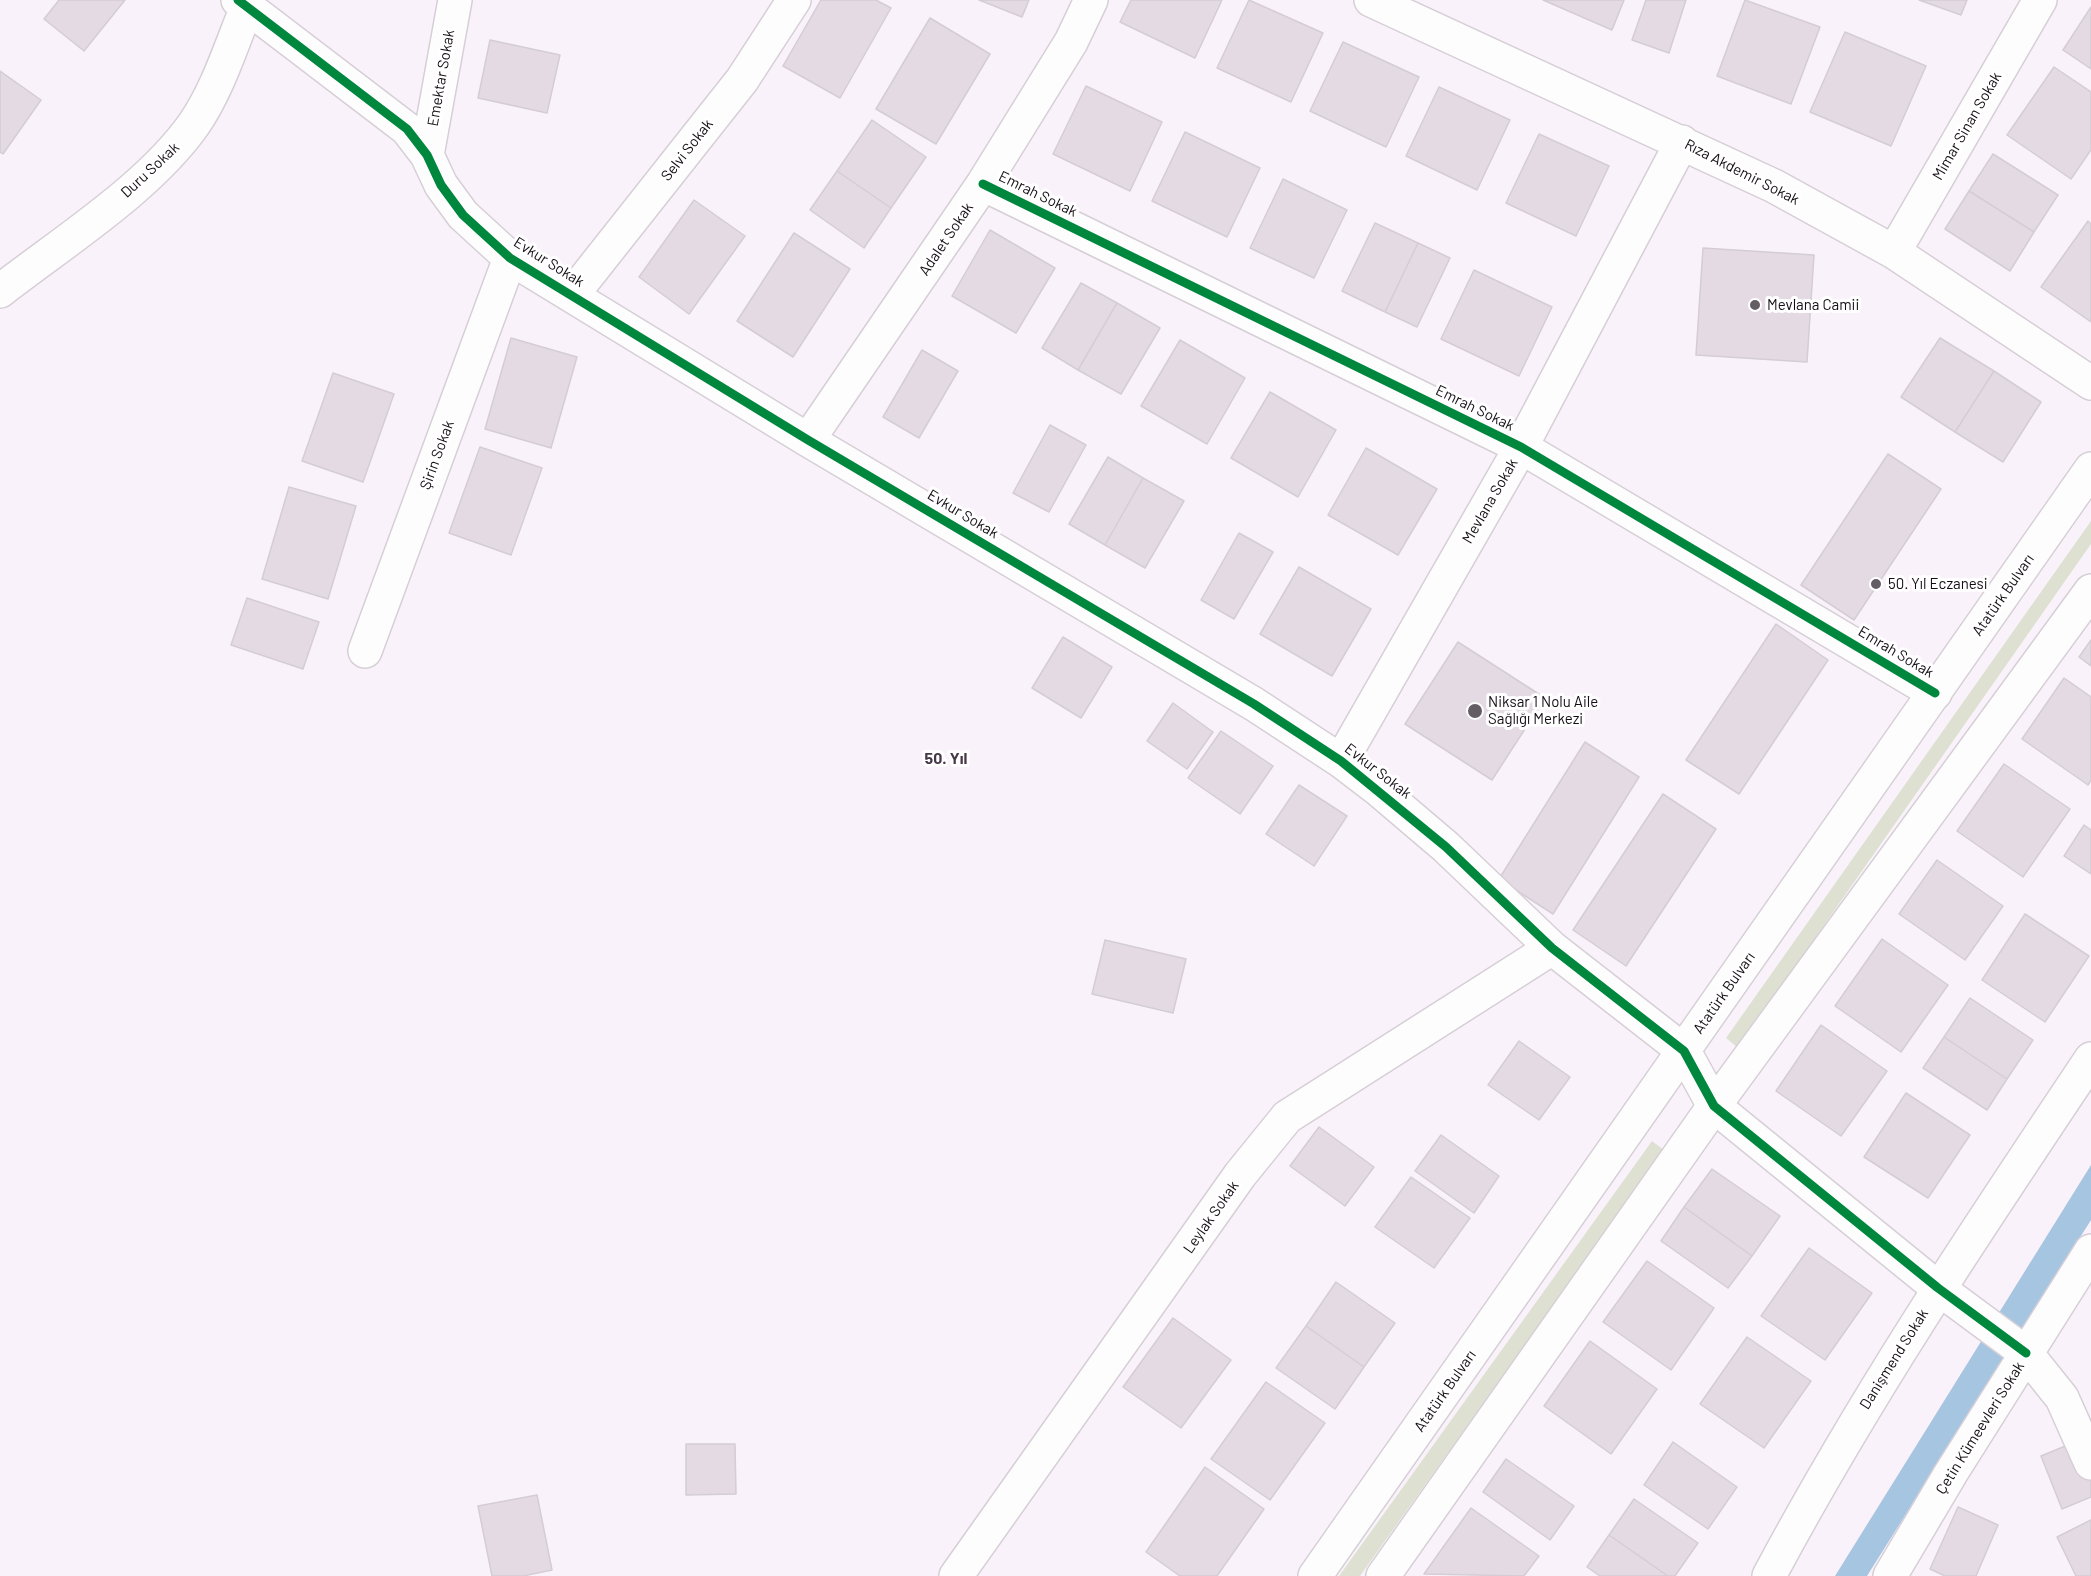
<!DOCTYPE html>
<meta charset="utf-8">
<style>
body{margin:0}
canvas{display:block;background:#faf2fa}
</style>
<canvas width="2091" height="1576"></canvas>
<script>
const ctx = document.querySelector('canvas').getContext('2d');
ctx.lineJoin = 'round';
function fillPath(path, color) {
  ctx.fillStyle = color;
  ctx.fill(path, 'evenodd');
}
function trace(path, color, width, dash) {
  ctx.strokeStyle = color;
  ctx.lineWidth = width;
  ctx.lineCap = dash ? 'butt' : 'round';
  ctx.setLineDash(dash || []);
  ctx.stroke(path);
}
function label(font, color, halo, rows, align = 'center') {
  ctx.font = font + ' Barlow,sans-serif';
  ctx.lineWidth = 6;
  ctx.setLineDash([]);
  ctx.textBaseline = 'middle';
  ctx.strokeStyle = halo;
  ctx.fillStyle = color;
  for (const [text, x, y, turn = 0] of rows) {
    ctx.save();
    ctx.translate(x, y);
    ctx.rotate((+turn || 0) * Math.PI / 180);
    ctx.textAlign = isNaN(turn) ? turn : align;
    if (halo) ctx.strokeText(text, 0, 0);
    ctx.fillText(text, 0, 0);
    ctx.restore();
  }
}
fillPath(new Path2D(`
 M2091 521V544L1738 1048 1726 1038Z
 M1652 1141 1664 1150 1360 1576H1339Z`), '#dee1d2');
fillPath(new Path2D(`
 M2091 1165V1220L1867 1576H1835Z`), '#a5c5e1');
const building = new Path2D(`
 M59 0H125L84 51 44 19Z
 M821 0H876L891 8 840 98 783 66Z
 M979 0H1029L1022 17Z
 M1131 0H1222L1195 58 1120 22Z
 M1249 0 1323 33 1291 102 1217 68Z
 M1543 0H1624L1612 30Z
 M1646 0H1686L1669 53 1632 40Z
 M1745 0 1820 27 1791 104 1717 76Z
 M1919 0H1967L1961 15Z
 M2091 7V69L2063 50Z
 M930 18 990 54 936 144 876 109Z
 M1845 32 1926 66 1891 146 1810 112Z
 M490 40 560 55 547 113 478 98Z
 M1343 42 1419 77 1386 147 1310 111Z
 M2054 67 2091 92V150L2071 179 2007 135Z
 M0 71 41 100 3 154 0 152Z
 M1086 86 1162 122 1130 191 1053 154Z
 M1439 87 1510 120 1477 190 1406 156Z
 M872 120 926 157 891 208 837 171Z
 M1185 132 1260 168 1227 237 1152 201Z
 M1539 134 1609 166 1576 236 1506 203Z
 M1993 154 2058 195 2034 232 1969 191Z
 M837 171 891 208 864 248 810 210Z
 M1283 179 1347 210 1314 278 1250 248Z
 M1969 191 2034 232 2010 271 1945 229Z
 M694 200 745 236 689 314 639 277Z
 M2088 221 2091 224V322L2041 287Z
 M1375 223 1418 243 1385 312 1342 291Z
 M990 230 1055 268 1016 333 952 296Z
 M794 233 850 269 793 357 737 321Z
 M1418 243 1450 258 1417 327 1385 312Z
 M1703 248 1814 255 1807 362 1696 355Z
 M1474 270 1552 307 1519 376 1441 339Z
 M1081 283 1117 303 1078 370 1042 348Z
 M1117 303 1160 328 1121 394 1078 370Z
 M511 338 577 357 551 448 485 429Z
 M1940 338 1994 371 1955 432 1901 397Z
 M1180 340 1245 378 1207 444 1141 406Z
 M922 350 958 371 919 438 883 417Z
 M1994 371 2041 402 2003 462 1955 432Z
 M333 373 394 394 363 482 302 461Z
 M1270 392 1336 430 1298 497 1231 458Z
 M1050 425 1086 445 1049 512 1013 493Z
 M480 447 542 468 511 555 449 533Z
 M1366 448 1437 489 1398 555 1328 515Z
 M1888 454 1941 489 1854 620 1801 585Z
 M1108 457 1143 478 1105 545 1069 524Z
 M1143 478 1184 501 1145 568 1105 545Z
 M289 487 356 506 328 599 262 579Z
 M1239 533 1273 552 1234 619 1201 600Z
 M1299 567 1371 609 1332 676 1260 634Z
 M247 598 319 622 303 669 231 645Z
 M1776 624 1828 660 1739 794 1686 760Z
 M1063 637 1112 667 1081 718 1032 688Z
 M2091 640V666L2079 657Z
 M1458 642 1545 698 1492 780 1405 724Z
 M2064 678 2091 697V780L2088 785 2022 739Z
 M1173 703 1213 732 1187 769 1147 741Z
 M1221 731 1273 766 1240 814 1188 778Z
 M1585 742 1639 777 1553 914 1499 879Z
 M2004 764 2070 809 2023 877 1957 831Z
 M1299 785 1347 816 1314 866 1266 834Z
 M1663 794 1716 829 1626 966 1573 930Z
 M2084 825 2091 830V874L2064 856Z
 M1937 860 2003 906 1965 960 1899 914Z
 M2025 914 2089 956 2045 1022 1982 980Z
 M1882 939 1948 985 1901 1052 1835 1006Z
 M1105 940 1186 959 1173 1013 1092 994Z
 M1970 998 2033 1040 2007 1079 1944 1037Z
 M1821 1025 1887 1071 1841 1136 1776 1091Z
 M1944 1037 2007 1079 1987 1110 1923 1068Z
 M1519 1041 1570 1077 1539 1120 1488 1085Z
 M1906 1093 1970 1135 1928 1198 1864 1157Z
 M1319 1127 1374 1167 1345 1206 1290 1166Z
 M1441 1135 1499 1176 1474 1213 1415 1171Z
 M1712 1169 1780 1216 1752 1256 1684 1207Z
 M1411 1177 1470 1218 1434 1268 1375 1227Z
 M1684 1207 1752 1256 1728 1288 1661 1241Z
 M1809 1248 1872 1293 1825 1360 1761 1316Z
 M1647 1261 1714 1308 1671 1370 1603 1322Z
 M1336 1282 1395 1323 1364 1367 1306 1326Z
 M1173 1318 1231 1360 1181 1428 1123 1387Z
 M1306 1326 1364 1367 1335 1409 1276 1368Z
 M1747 1337 1811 1381 1764 1448 1700 1404Z
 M1590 1341 1657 1389 1611 1454 1544 1406Z
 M1266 1382 1325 1423 1270 1500 1211 1459Z
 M1673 1442 1737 1487 1708 1529 1644 1485Z
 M2075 1442 2091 1479V1497L2062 1509 2041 1456Z
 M686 1444H735L736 1494 686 1495Z
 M1506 1459 1574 1506 1550 1540 1483 1492Z
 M1205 1467 1264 1509 1217 1576H1180L1146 1552Z
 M537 1495 552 1570 523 1576H492L478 1506Z
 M1634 1499 1698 1543 1675 1576H1668L1609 1535Z
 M1958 1507 1998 1525 1976 1576H1945L1930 1569Z
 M1471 1508 1539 1556 1524 1576 1424 1574Z
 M2091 1520V1576H2076L2057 1537Z
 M1609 1535 1668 1576H1600L1587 1567Z`);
fillPath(building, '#e4dae4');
trace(building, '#d4cdd4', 1.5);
const minor = new Path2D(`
 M238 0 407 129 427 155 441 185 463 215 510 258 808 440 1254 704 1341 761 1379 790 1446 847 1552 948 1684 1051 1714 1106 1938 1288 2026 1353 2062 1398 2091 1463
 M1371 0 1774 186 1894 252 2091 383
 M427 155 455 0
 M983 184 1521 447 1935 693
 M1894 252 2040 0
 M0 291C63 242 149 188 194 124 218 89 231 46 247 7
 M572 295 742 80 794 0
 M808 440 983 184 1071 42 1091 0
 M365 651 510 258
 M1341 761 1521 447 1682 142
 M956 1576 1240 1175 1287 1117 1552 948
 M1769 1576C1865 1396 1978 1228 2091 1059
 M1890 1576 1951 1473 2091 1251`);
const major = new Path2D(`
 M1315 1576 2091 469
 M1383 1576 1714 1106 2091 591`);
trace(minor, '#d6cfd6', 36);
trace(major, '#d6cfd6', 36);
trace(minor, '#fefdfe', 33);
trace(major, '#fefdfe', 33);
trace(new Path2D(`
 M238 0 407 129 427 155 441 185 463 215 510 258 808 440 1254 704 1341 761 1446 847 1552 948 1684 1051 1714 1106 1938 1288 2026 1353
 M983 184 1521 447 1935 693`), '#00873e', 9);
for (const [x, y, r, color] of [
 [1755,305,6,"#645e64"],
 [1876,584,6,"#645e64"],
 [1475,711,8,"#645e64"]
]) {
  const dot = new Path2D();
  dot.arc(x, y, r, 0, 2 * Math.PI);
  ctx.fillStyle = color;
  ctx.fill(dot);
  trace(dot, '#fff', 2);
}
label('15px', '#140e14', '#fff', [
 ["Emektar Sokak",441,78,-80],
 ["Mimar Sinan Sokak",1967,126,-60],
 ["Selvi Sokak",687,150,-52],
 ["Duru Sokak",150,170,-43],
 ["Rıza Akdemir Sokak",1742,172,27],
 ["Emrah Sokak",1038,194,26],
 ["Adalet Sokak",946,239,-56],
 ["Evkur Sokak",549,262,32],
 ["Emrah Sokak",1475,408,26],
 ["Şirin Sokak",437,455,-70],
 ["Mevlana Sokak",1490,501,-60],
 ["Evkur Sokak",963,514,31],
 ["Atatürk Bulvarı",2003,595,-55],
 ["Emrah Sokak",1896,652,31],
 ["Evkur Sokak",1378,771,38],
 ["Atatürk Bulvarı",1724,993,-55],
 ["Leylak Sokak",1211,1217,-55],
 ["Danişmend Sokak",1894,1359,-58],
 ["Atatürk Bulvarı",1445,1391,-55],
 ["Çetin Kümeevleri Sokak",1980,1428,-58]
]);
label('15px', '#140e14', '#fff', [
 ["Mevlana Camii",1767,305],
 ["50. Yıl Eczanesi",1888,584],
 ["Niksar 1 Nolu Aile",1488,702],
 ["Sağlığı Merkezi",1488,719]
], 'left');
label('bold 16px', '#463847', '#fff', [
 ["50. Yıl",946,759]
]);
</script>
